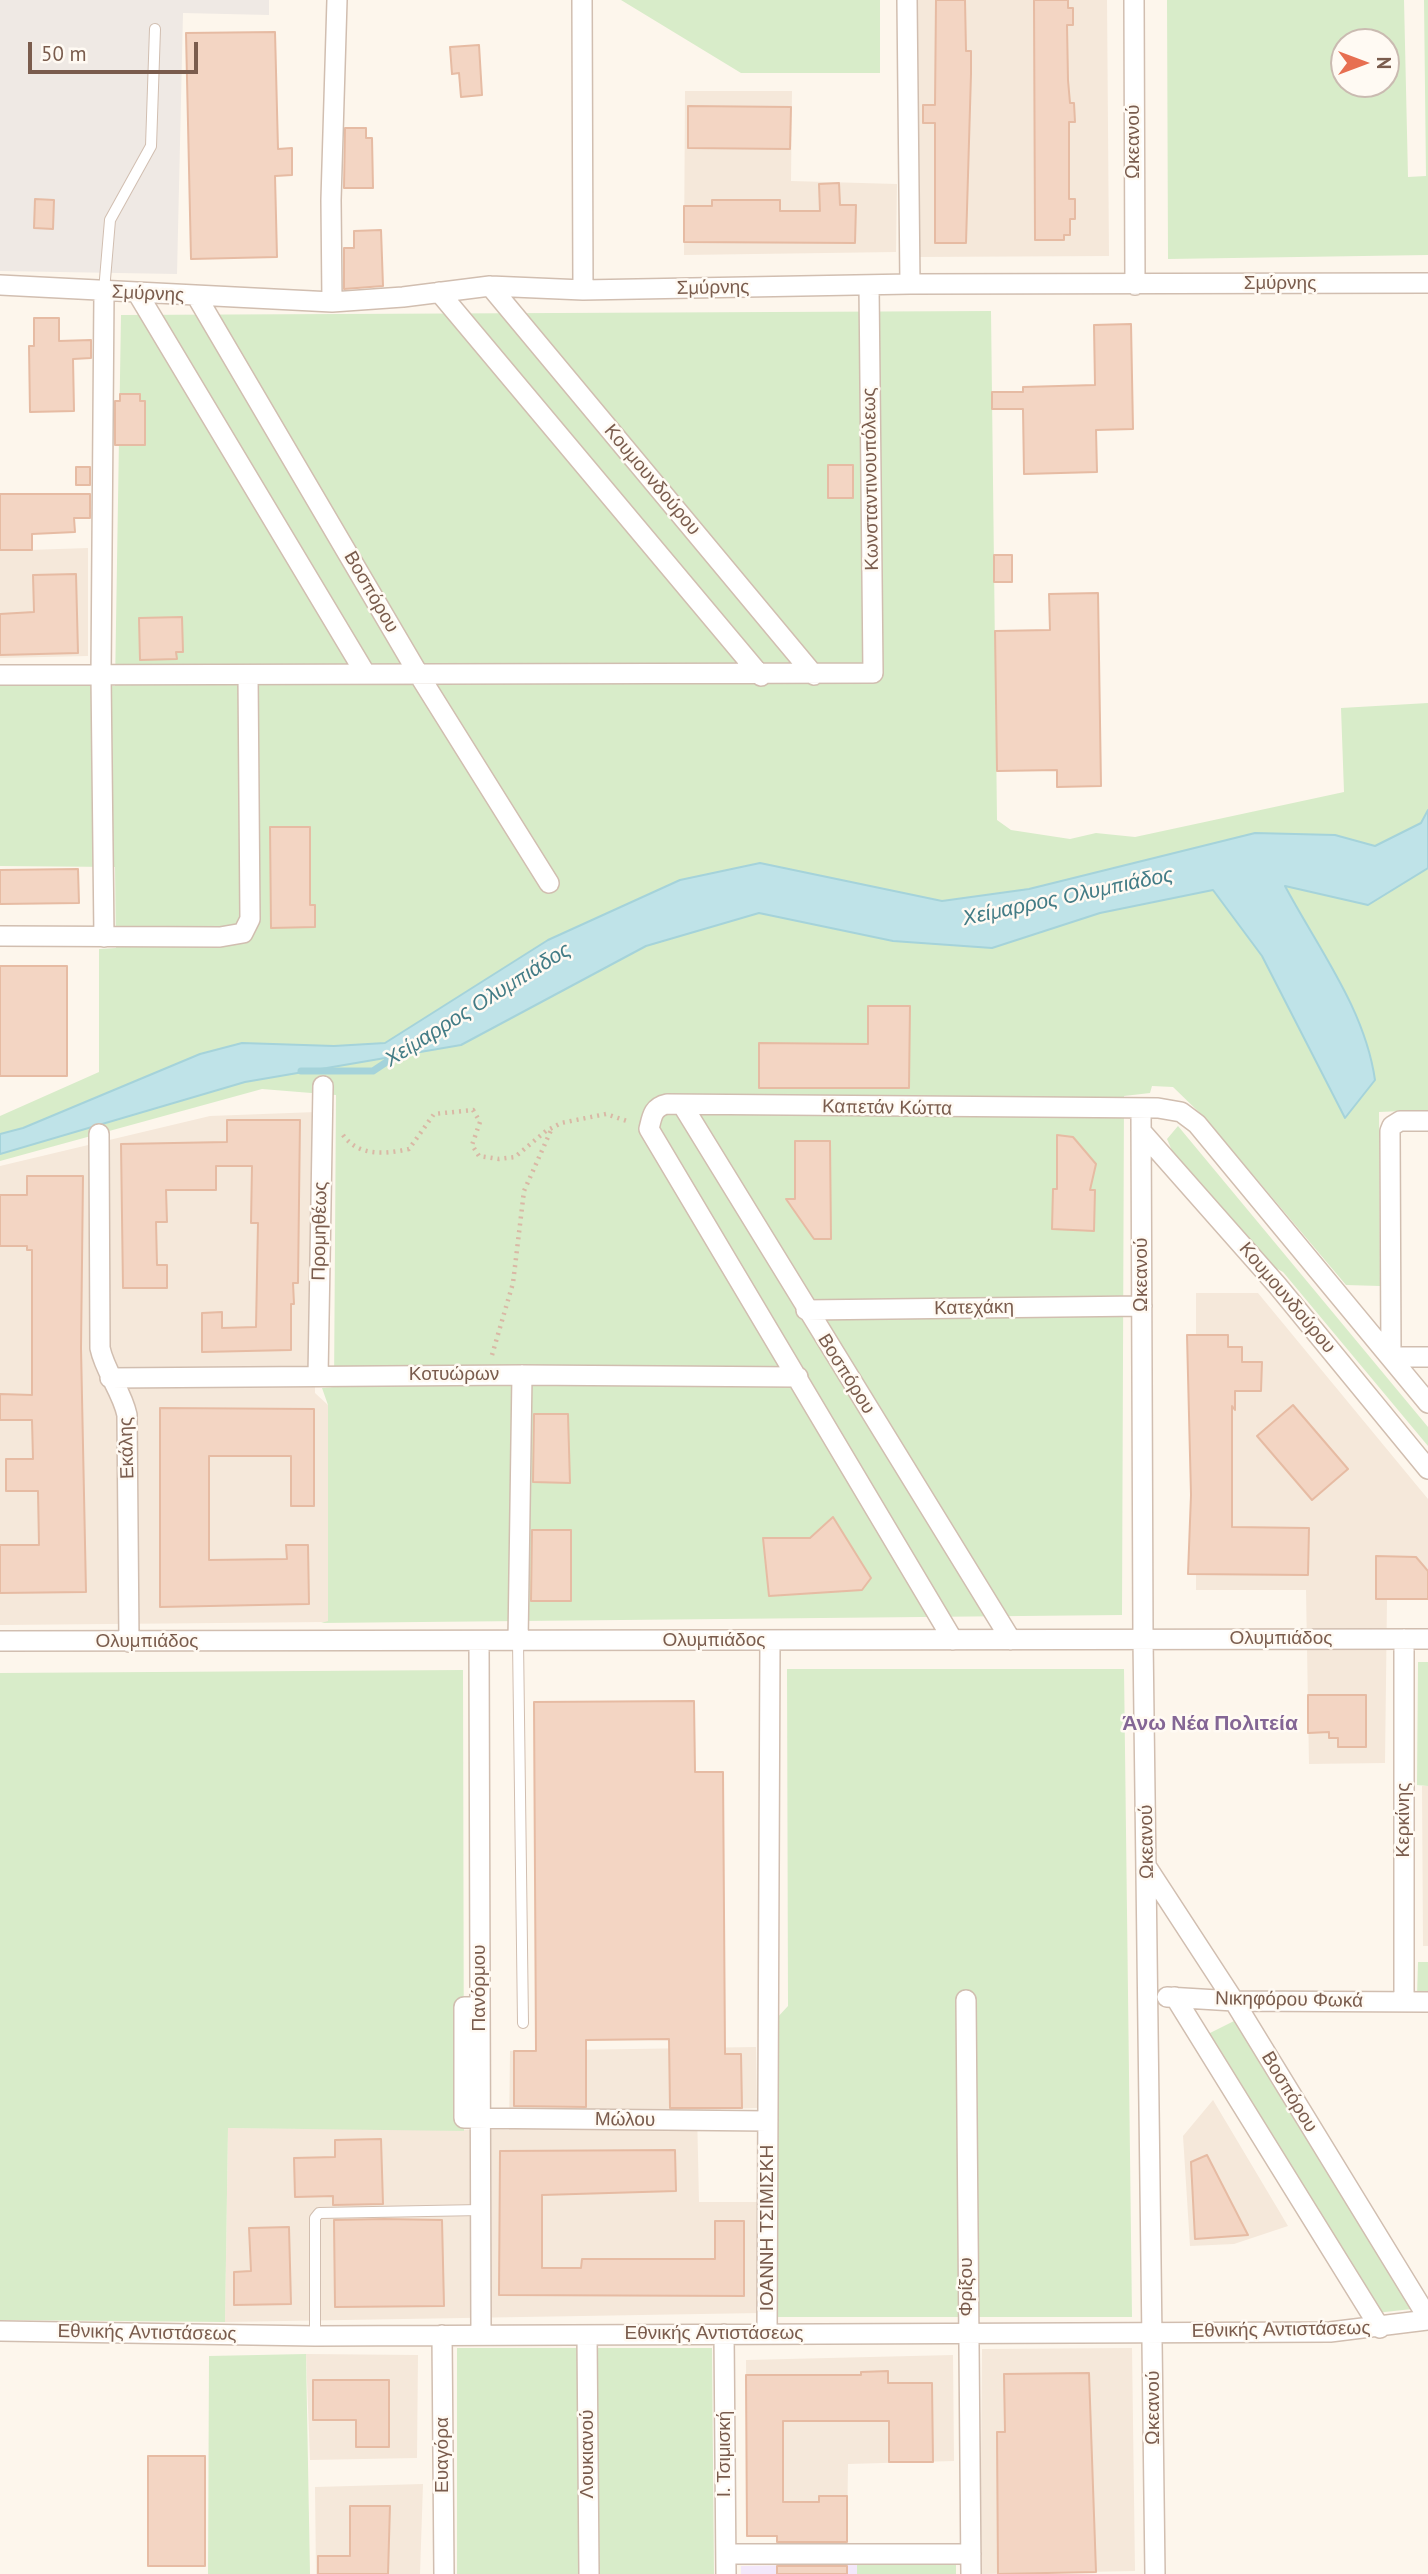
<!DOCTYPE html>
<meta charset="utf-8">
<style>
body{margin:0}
#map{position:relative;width:1428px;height:2574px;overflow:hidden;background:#fdf6ec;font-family:"PT Sans",sans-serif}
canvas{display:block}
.north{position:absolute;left:1330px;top:28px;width:70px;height:70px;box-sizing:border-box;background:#fffaf3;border:2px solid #cabbb1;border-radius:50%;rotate:90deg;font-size:19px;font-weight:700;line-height:28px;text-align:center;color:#7a5c4d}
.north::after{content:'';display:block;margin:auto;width:24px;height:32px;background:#e76f51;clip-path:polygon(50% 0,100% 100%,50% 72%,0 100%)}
.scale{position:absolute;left:28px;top:42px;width:170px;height:32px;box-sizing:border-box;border:4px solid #7a5c4d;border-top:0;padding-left:9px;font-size:21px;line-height:24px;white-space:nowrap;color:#7a5c4d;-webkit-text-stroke:5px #fffaf3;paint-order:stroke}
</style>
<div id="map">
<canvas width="1428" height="2574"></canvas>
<div class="north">N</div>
<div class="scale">50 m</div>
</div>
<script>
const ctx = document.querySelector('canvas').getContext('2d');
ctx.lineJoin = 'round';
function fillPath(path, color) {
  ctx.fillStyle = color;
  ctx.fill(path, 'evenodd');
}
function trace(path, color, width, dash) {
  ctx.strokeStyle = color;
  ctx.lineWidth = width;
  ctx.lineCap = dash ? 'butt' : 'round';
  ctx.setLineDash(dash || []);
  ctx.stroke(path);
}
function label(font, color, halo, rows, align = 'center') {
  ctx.font = font + ' "PT Sans",sans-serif';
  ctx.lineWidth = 5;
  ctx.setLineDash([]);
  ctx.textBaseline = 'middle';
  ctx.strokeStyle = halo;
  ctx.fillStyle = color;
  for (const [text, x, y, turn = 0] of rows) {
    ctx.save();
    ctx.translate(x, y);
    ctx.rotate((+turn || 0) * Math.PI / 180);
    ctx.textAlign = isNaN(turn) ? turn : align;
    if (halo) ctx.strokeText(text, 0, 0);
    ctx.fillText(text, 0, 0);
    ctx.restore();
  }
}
fillPath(new Path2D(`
 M917 0H1107L1109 256 919 257Z
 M685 91H792L791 181 897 184 896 252 684 255Z
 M88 548V656L0 658V551Z
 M316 1112 315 1393 328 1405V1622L0 1625V1166L210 1116Z
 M1196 1293H1258L1428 1499V1600H1387L1385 1763 1309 1764 1306 1590H1196Z
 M1422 1786H1428V1946H1423Z
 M756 2047 757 2108 697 2110 699 2202H760L761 2313 225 2322 228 2128 509 2130 510 2051Z
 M1213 2100 1288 2226 1234 2244 1190 2246 1183 2136Z
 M1132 2348 1135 2571 980 2574 982 2349Z
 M306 2354 418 2355 417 2458 310 2460Z
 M953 2355 954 2461 848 2464 847 2536H747L746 2360Z
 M423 2484 420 2574H316L315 2487Z`), '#f5e8da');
fillPath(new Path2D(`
 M0 0H269V15L183 13 177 274 0 271Z`), '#efe9e4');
fillPath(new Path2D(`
 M857 2564V2574H741V2566Z`), '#f3e8fa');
fillPath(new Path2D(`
 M621 0H880V73H741Z
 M1167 0H1404L1408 177 1426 176 1424 0H1428V255L1168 259ZM1344 42H1386V84H1344Z
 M991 311 997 820 1011 830 1070 839 1096 833 1135 837 1344 792 1341 708 1428 703V1110L1379 1112 1380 1286 1346 1285 1205 1118 1173 1087 1152 1086 1150 1093 1124 1096 1122 1615 321 1623 328 1621V1405L322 1388 334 1387 336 1095 262 1089 0 1161V1116L99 1072V949L116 948 115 867 0 866V684L115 686 121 315Z
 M1178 1126 1428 1427V1446L1283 1272 1270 1265 1173 1153 1167 1139Z
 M1418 1662H1428V1786L1417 1785Z
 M787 1669H1124L1132 2317H776L775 2020 788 2006Z
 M463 1670 464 2131 228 2128 225 2322 0 2320V1673Z
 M1418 1962H1428V1996H1417Z
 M1236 2020 1412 2309 1376 2313 1208 2034Z
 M457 2348H712L714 2574H457Z
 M306 2354 310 2574H208L209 2356Z
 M956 2561V2574H857V2564Z`), '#d8ecc9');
const water = new Path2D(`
 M1428 810V868L1368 905 1285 886C1318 948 1365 1009 1375 1080L1345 1118 1262 956 1213 890 1100 913 992 948 893 941 759 913 646 946 461 1045 245 1082 0 1154V1134L23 1128 200 1054 242 1043 334 1046 385 1043 548 940 680 880 760 863 942 901 1029 889 1255 833 1335 835 1375 846 1421 823Z`);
fillPath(water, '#bfe3e8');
trace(water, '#a5d3da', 2);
trace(new Path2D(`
 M301 1071H373L403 1051`), '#a5d3da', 7);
const building = new Path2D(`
 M936 0H965L966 51H971V74L966 243H935V123H923V105H935Z
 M1034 0H1068V8H1073V25H1067L1068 80 1070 103H1074L1075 122H1069V199H1075V219H1070V235H1064V240H1035Z
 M275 32 278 149 292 148V175L275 176 277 257 191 259 186 33Z
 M479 45 482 95 461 97 459 73 452 74 450 47Z
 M688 106 791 107 790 149 688 148Z
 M345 128H366V138H372L373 188H344Z
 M839 183 840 205H856L855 243 684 242V206H712V200H780V211H820L819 184Z
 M35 199 54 200 53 229 34 228Z
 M381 230 383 286 344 289V248H354V231Z
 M34 318H59V341L91 340V358L73 359 74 411 30 412 29 346H34Z
 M1131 324 1133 429 1096 430 1097 472 1024 474 1023 409H992V392H1023V387L1095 385 1094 325Z
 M120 394H140V401H145V445H115V401H120Z
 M828 465H853V498H828Z
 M76 467H90V485H76Z
 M0 494H90V518H74L75 532 32 534V550H0Z
 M994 555H1012V582H994Z
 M76 574 78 653 0 655V614L34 612 33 575Z
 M1098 593 1101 786 1057 787V770L997 771 995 631 1050 630 1049 594Z
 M182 617 183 652H176L177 659 140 660 139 618Z
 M270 827H310V905H315V927L271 928Z
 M78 869 79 903 0 904V870Z
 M0 966H67V1076H0Z
 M868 1006H910L909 1088H759V1043L868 1044Z
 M227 1120H300L298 1283H293L294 1304H291V1350L202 1352V1313L222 1312V1328L256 1327 258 1223H251L252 1166H216V1190H166L167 1222H156L157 1265H167V1288H123L121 1144 227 1142Z
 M1057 1135 1073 1137 1096 1164 1090 1190H1095L1094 1231 1052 1229 1053 1189H1057Z
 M795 1141H830L831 1239H814L786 1199H795Z
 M27 1176H83L81 1348 86 1592 0 1593V1545H39L38 1491H6V1459H33L32 1420H0V1394L32 1395V1250H27V1246H0V1195H27Z
 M1187 1335H1228V1347H1242V1362H1262L1261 1391H1235V1410L1232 1406V1527L1309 1528 1308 1575 1188 1574 1191 1495Z
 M1293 1405 1348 1469 1312 1500 1257 1436Z
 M160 1408 314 1409V1506H291V1456H209V1560L287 1559 286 1545H308L309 1604 160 1607Z
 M534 1414H568L570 1483 533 1482Z
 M833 1517 871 1578 862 1590 769 1596 763 1538H810Z
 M532 1530H571V1601H531Z
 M1376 1556 1416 1557 1428 1571V1599H1376Z
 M1308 1695H1366V1747H1338V1738H1329V1732L1308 1733Z
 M694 1701 695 1772H723L725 2054H741L742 2108H670L669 2039 586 2040V2107L514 2106V2051H536L534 1702Z
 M381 2139 383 2204 333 2205V2196L295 2197 294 2158 335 2157V2140Z
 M675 2150 676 2191 542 2195V2268H581L582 2259H715V2221H744V2296L499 2295 500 2151Z
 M1207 2155 1248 2235 1195 2239 1191 2162Z
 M384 2219 442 2220 444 2306 335 2307 334 2220Z
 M289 2227 291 2304 234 2305V2272L251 2271 249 2228Z
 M888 2371V2383H932L933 2462H889V2421H783V2502H819V2496H847V2542H777V2536H747L746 2375H861V2372Z
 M1089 2373 1096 2572 998 2574 997 2432H1005L1004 2374Z
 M313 2380H389V2447H356V2420H313Z
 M148 2456H205V2566H148Z
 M350 2506H390L388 2574H318V2556H350Z
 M777 2566H847V2574H777Z`);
fillPath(building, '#f3d5c3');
trace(building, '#e6bba3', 2);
const service = new Path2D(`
 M104 291 110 220 151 146 155 29
 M518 1641 523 2023
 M315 2336V2218L319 2213 481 2210`);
const minor = new Path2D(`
 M582 0 583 290
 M907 0 910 284
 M1134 0 1135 285
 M0 285 332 302 403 297 490 286 583 290 910 284 1428 283
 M490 286 814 675
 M104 292 101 675 104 937
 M439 292 761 676
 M138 294 365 673
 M197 297 419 675 549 883
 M332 302 331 200 337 0
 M0 675 873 673 869 285
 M0 936 220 937 243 933 250 919 248 675
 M683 1106 1011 1640
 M1141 1109 1143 1639 1155 2574
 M1428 1121H1400L1392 1126 1390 1131 1391 1357H1428
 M1141 1131 1277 1285 1428 1469
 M99 1134 100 1348C105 1372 122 1391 127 1415L129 1642
 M806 1310 1142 1306
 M318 1376 323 1086
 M110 1378 522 1375 798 1377
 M1404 1639V2002
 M953 1640 649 1129C652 1116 653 1107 667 1104L1158 1108 1181 1112 1197 1124 1428 1403
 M0 1641 1428 1639
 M479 1641 481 2335
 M518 1641 522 1375
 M1148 1869 1234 2001 1428 2318
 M1167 1997 1234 2001 1428 2002
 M1175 1997 1380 2328
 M966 2000 971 2574
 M480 2007H464V2118L768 2121
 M0 2331 315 2336 1330 2332 1428 2320
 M724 2334 726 2574
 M767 2334 770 1640
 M442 2335 444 2574
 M587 2335 589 2574
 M726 2554H971`);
trace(service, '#d1beb0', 12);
trace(minor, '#d1beb0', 22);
trace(new Path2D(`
 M343 1135C359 1157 385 1154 409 1149L434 1114 473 1110 480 1122 472 1145 479 1156 499 1159 515 1157 546 1131 561 1123 606 1114 630 1122
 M492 1355 513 1283 524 1191 552 1128`), '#d9b8a5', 4.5, [2, 5]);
trace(service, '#fff', 10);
trace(minor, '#fff', 19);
label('19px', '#7a5c4d', '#fffaf3', [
 ["Ωκεανού",1134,142,-90],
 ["Σμύρνης",1280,284],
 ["Σμύρνης",713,288,-1],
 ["Σμύρνης",148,294,3],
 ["Κωνσταντινουπόλεως",871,479,-91],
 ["Κουμουνδούρου",652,480,50],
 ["Βοσπόρου",371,592,60],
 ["Καπετάν Κώττα",887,1108,1],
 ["Προμηθέως",320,1231,-89],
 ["Ωκεανού",1142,1275,-90],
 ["Κουμουνδούρου",1287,1298,50],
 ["Κατεχάκη",974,1308,-1],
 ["Βοσπόρου",846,1374,58],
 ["Κοτυώρων",454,1375],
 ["Εκάλης",127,1448,-92],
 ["Ολυμπιάδος",1281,1639],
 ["Ολυμπιάδος",714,1641],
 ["Ολυμπιάδος",147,1642],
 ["Κερκίνης",1404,1820,-90],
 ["Ωκεανού",1147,1842,-91],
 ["Πανόρμου",480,1988,-90],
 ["Νικηφόρου Φωκά",1289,2000,1],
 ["Βοσπόρου",1289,2092,59],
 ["Μώλου",625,2120,1],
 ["ΙΟΑΝΝΗ ΤΣΙΜΙΣΚΗ",768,2228,-90],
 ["Φρίξου",967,2287,-90],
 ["Εθνικής Αντιστάσεως",1281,2330,-1],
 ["Εθνικής Αντιστάσεως",147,2333,1],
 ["Εθνικής Αντιστάσεως",714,2334],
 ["Ωκεανού",1154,2408,-90],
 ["Λουκιανού",588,2454,-90],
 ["Ι. Τσιμισκή",725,2454,-90],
 ["Ευαγόρα",443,2455,-90]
]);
label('italic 21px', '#437c86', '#fffaf3', [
 ["Χείμαρρος Ολυμπιάδος",1068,897,-12],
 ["Χείμαρρος Ολυμπιάδος",478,1005,-32]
]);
label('bold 21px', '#846695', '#fffaf3', [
 ["Άνω Νέα Πολιτεία",1210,1724]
]);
</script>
